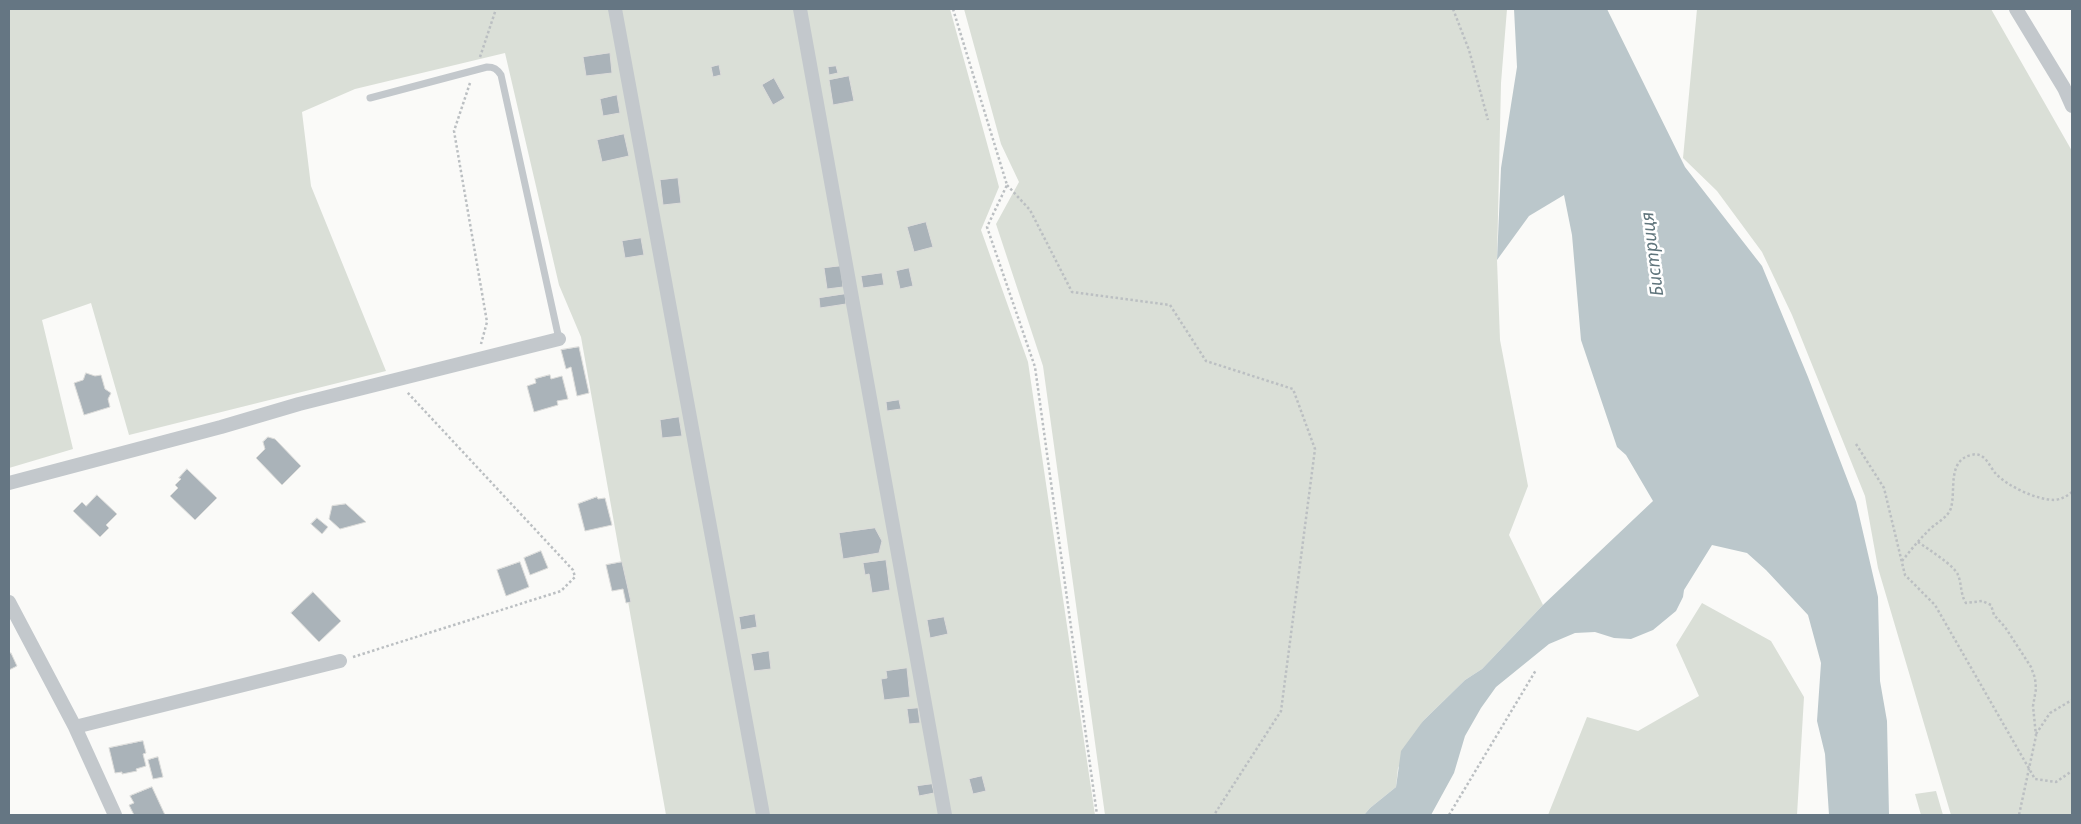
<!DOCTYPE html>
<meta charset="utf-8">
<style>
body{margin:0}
#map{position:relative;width:2081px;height:824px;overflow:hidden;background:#fafaf8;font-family:"Noto Sans",sans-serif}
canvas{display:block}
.frame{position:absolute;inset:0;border:10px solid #657683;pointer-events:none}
</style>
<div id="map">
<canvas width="2081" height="824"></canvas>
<div class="frame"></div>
</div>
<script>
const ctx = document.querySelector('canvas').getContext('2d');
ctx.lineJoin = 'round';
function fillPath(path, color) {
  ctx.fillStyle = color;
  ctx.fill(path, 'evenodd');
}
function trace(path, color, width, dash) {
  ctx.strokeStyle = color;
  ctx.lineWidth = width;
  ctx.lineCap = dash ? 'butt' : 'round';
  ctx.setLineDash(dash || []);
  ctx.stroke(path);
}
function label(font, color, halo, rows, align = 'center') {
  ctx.font = font + ' "Noto Sans",sans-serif';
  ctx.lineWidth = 5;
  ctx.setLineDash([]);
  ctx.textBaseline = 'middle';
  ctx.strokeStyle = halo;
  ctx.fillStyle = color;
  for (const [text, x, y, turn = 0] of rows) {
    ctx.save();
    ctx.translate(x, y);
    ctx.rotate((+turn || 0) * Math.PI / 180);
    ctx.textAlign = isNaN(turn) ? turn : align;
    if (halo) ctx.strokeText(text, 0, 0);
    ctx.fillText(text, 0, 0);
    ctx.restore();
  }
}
fillPath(new Path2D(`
 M9 9H950L999 187 981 230 1028 362 1095 815H666L581 337 559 285 505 53 355 89 302 112 311 186 386 371 129 435 91 303 42 320 73 449 9 468Z
 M964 9H1507L1501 83 1497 260 1500 340 1528 486 1509 535 1543 605 1482 669 1465 680 1423 721 1398 768 1396 787 1370 808 1364 815H1105L1043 366 996 224 1019 182 1001 144Z
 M1697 9H1991L2072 151V815H1951L1878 568 1865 496 1792 315 1762 252 1717 191 1683 158Z
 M1702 603 1771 641 1804 697 1797 815H1548L1587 717 1638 731 1699 696 1676 645Z
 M1936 791 1943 815H1921L1915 794Z`), '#dadfd7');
fillPath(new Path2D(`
 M1514 9H1607L1685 167 1762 266 1808 377 1856 502 1878 597 1880 681 1887 721 1889 815H1829L1825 754 1817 721 1821 663 1808 615 1766 570 1747 553 1712 545 1684 590 1683 597 1676 611 1653 630 1631 639 1614 638 1595 632 1575 633 1549 644 1496 687 1481 708 1465 736 1454 773 1431 815H1364L1370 808 1396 787 1401 751 1423 721 1465 680 1482 669 1543 605 1653 501 1626 455 1617 447 1581 340 1572 235 1564 195 1529 216 1497 260 1501 168 1517 67Z`), '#bbc7cb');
const building = new Path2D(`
 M610 53 612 73 586 76 583 57Z
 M719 65 721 75 713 77 711 67Z
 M836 66 838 73 829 75 828 67Z
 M849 76 854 101 833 105 829 80Z
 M774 78 785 98 773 105 762 85Z
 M617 95 620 113 603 116 600 99Z
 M624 134 629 156 602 162 597 140Z
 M678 178 681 203 663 205 660 180Z
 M926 222 933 247 914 252 907 227Z
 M641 238 644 255 625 258 622 241Z
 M841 266 843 287 827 289 824 268Z
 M909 268 913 286 900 289 896 271Z
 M882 273 884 285 863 288 861 276Z
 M845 294 846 304 820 308 819 298Z
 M579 347 589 393 577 396 571 367 566 369 561 350Z
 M86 373 95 376 101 375 105 389 111 393 108 399 110 407 84 415 74 383 83 380Z
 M550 375 551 379 562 376 568 399 557 401 558 405 534 412 527 386 536 383 535 379Z
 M899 400 901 409 887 411 886 402Z
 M679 417 682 436 662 438 660 420Z
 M268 437 275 439 301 466 282 485 256 458 265 449 263 442Z
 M187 469 217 498 195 520 170 496 178 488 175 485 181 479 179 478Z
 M97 495 117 514 106 525 109 528 100 537 73 511 82 502 86 506Z
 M597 497 598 499 605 498 612 525 585 531 578 504Z
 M346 504 366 522 340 529 329 519 332 506Z
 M317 518 328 527 322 534 311 524Z
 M875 528 882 541 879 553 843 559 839 533Z
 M541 551 548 568 530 575 524 558Z
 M886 560 890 590 872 593 869 574 865 575 863 563Z
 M520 562 529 587 506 596 497 570Z
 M622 562 631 602 626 603 623 589 612 591 606 565Z
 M313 592 341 621 319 642 291 613Z
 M755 614 757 627 741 630 739 617Z
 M944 617 948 634 930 638 927 620Z
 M769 651 771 669 754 671 751 654Z
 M11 653 17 666 9 670V654Z
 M907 668 910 697 884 700 881 679 887 678 886 671Z
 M918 708 920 723 909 724 907 709Z
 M143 741 146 753 143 754 146 766 136 769 137 771 122 774V772L115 773 109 748Z
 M158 757 163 777 153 779 148 760Z
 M982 776 986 791 973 794 969 779Z
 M932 784 934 793 919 796 917 786Z
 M152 787 165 815H134L129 805 134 803 130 796Z`);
fillPath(building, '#aab3b9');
trace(building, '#dcdcda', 1);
trace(new Path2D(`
 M953 9 1007 185 987 227 1035 367 1097 815
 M1453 9 1469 50 1488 120
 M480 57 496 9
 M470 83 454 131 487 322 481 344
 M1007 185 1030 210 1072 292 1170 305 1206 361 1293 389 1315 449 1281 711 1214 815
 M1856 444 1884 488 1905 575 1935 605 2035 779 2056 782 2072 771
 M1918 542C1928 549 1955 566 1958 575 1962 584 1960 594 1966 603L1982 601 1991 605 1994 615 2005 627 2031 667 2035 678 2036 689 2033 706 2036 736 2019 815
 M1902 561C1910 551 1918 541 1927 532 1934 524 1948 518 1951 508 1956 490 1947 461 1971 455 1985 451 1989 466 1996 474 2009 487 2037 500 2055 500 2062 499 2067 496 2072 492
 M353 657 561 591 575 577 573 570 407 392
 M2036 734 2050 713 2072 700
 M1449 815 1536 670`), '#bbbfc2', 2.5, [2.5, 2.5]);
trace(new Path2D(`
 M370 98 487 67C494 67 497 69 501 75L559 339`), '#c3c8cc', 7);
trace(new Path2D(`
 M615 9 763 815
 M800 9 945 815
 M2016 9 2064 88 2072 106
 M9 483 221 427 299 404 559 339
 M9 602 75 727 115 815
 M75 727 340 661`), '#c3c8cc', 14);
label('italic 18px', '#60757c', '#fff', [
 ["Бистриця",1653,254,-97]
]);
</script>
